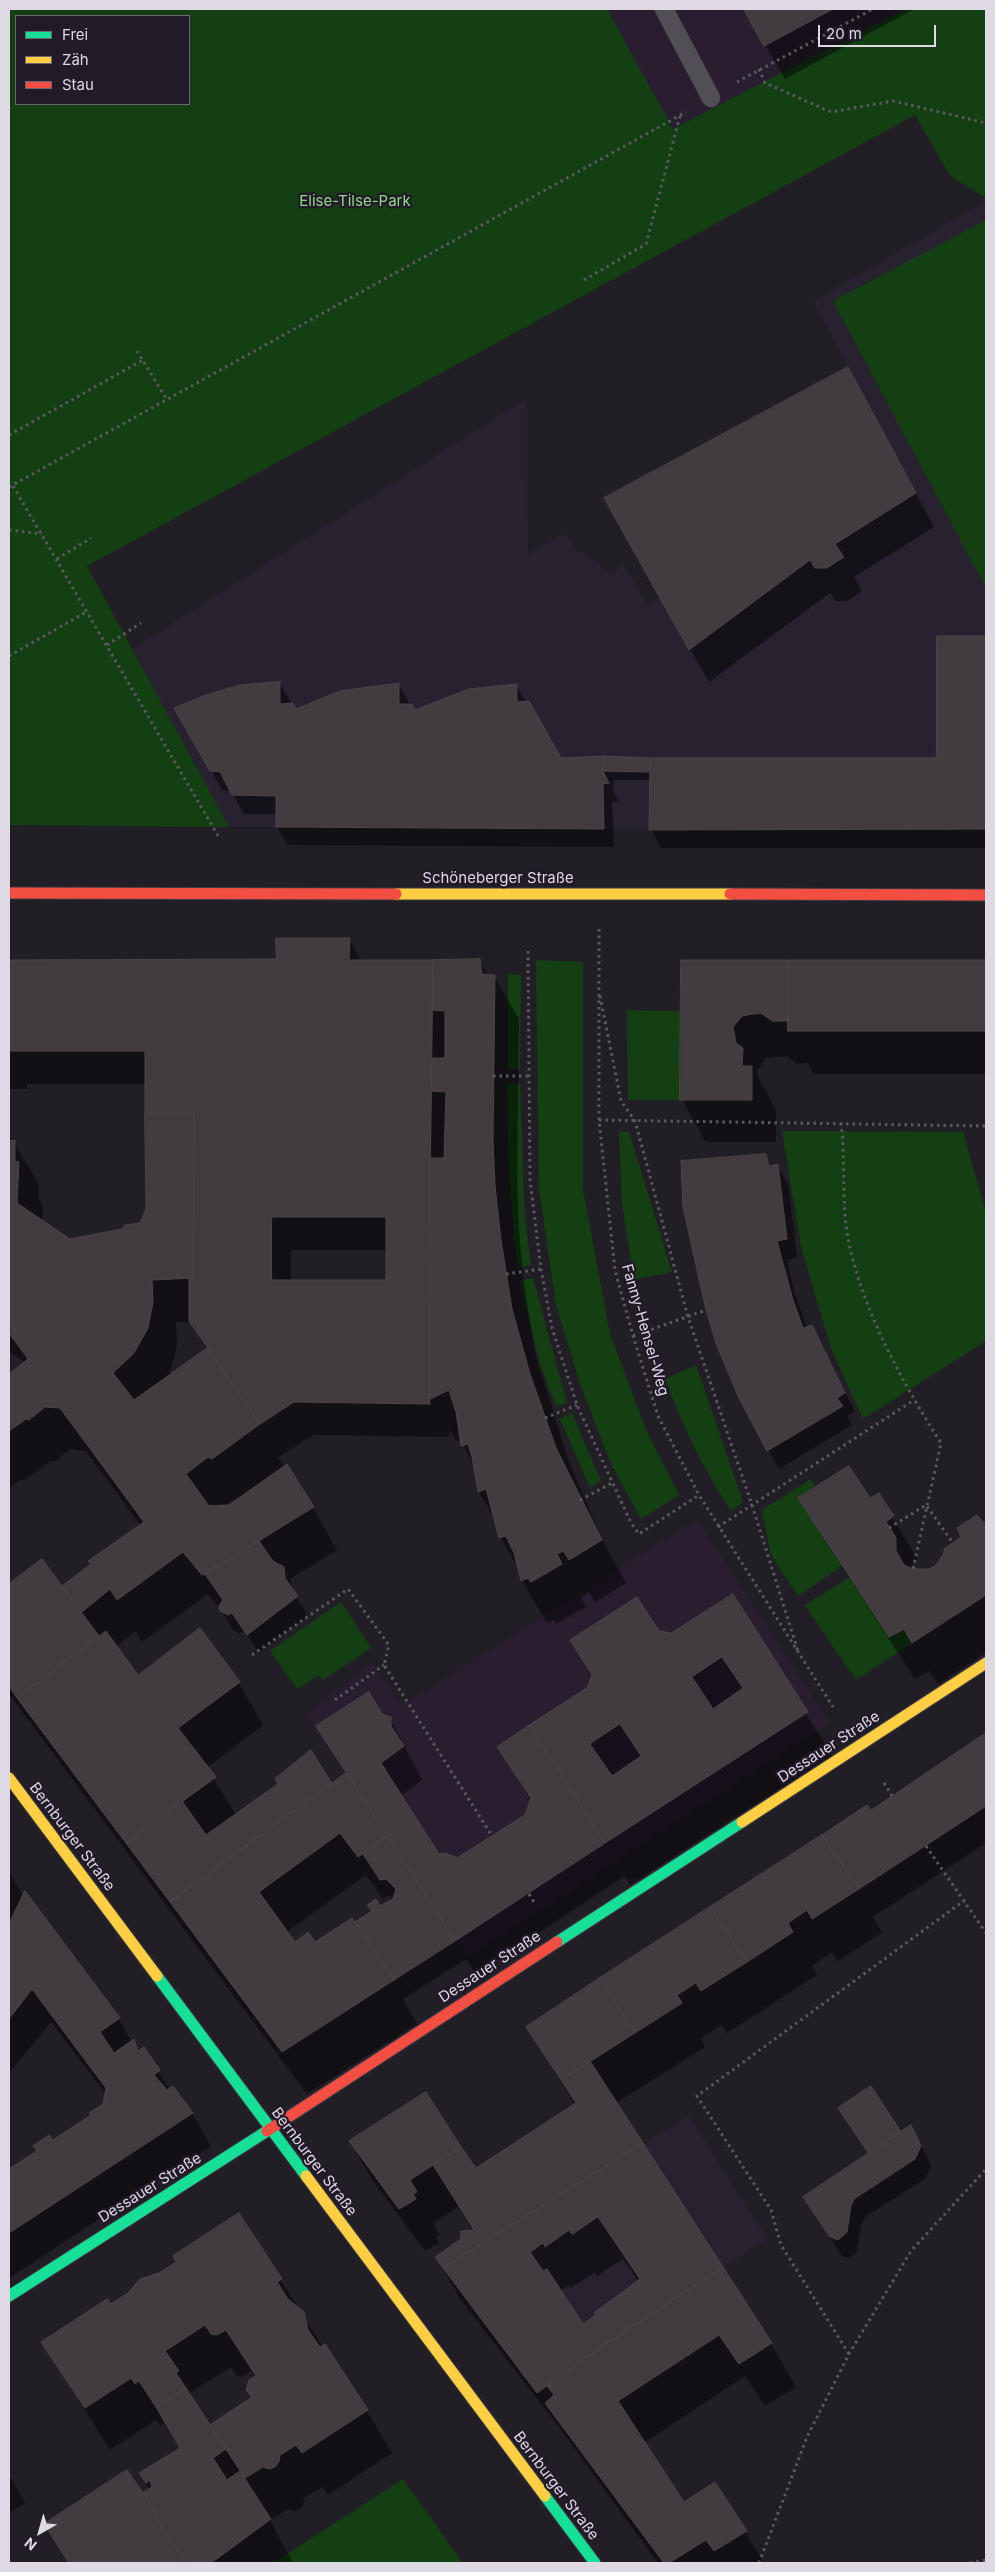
<!DOCTYPE html>
<meta charset="utf-8">
<style>
body{margin:0}
#map{position:relative;width:995px;height:2572px;overflow:hidden;background:#221e26;font-family:Inter,sans-serif}
canvas{display:block}
.frame{position:absolute;inset:0;border:10px solid #dfd9e4;pointer-events:none}
.legend{position:absolute;left:15px;top:15px;width:175px;height:90px;box-sizing:border-box;background:#221a29;border:1px solid #6e6674;margin:0;padding:6px 9px;list-style:none;font-size:15px;color:#dfd9e4}
.legend li{display:flex;align-items:center;gap:10px;height:25px}
.legend b{width:25px;border:1px solid #6e6674}
.north{position:absolute;left:15px;top:2507px;width:50px;height:50px;-webkit-text-stroke:4px #221a29;paint-order:stroke;rotate:218deg;font-size:14px;font-weight:700;line-height:20px;text-align:center;color:#dfd9e4}
.north::after{content:'';display:block;margin:auto;width:18px;height:22px;background:#dfd9e4;clip-path:polygon(50% 0,100% 100%,50% 72%,0 100%)}
.scale{position:absolute;left:818px;top:25px;width:118px;height:22px;box-sizing:border-box;border:2px solid #dfd9e4;border-top:0;padding-left:6px;font-size:15px;line-height:18px;white-space:nowrap;color:#dfd9e4;-webkit-text-stroke:4px #221a29;paint-order:stroke}
</style>
<div id="map">
<canvas width="995" height="2572"></canvas>
<div class="frame"></div>
<ul class="legend">
<li><b style="height:6px;background:#16e098"></b>Frei</li>
<li><b style="height:6px;background:#ffcf43"></b>Zäh</li>
<li><b style="height:6px;background:#f24e42"></b>Stau</li>
</ul>
<div class="north">N</div>
<div class="scale">20 m</div>
</div>
<script>
const ctx = document.querySelector('canvas').getContext('2d');
ctx.lineJoin = 'round';
function fillPath(path, color) {
  ctx.fillStyle = color;
  ctx.fill(path, 'evenodd');
}
function trace(path, color, width, dash) {
  ctx.strokeStyle = color;
  ctx.lineWidth = width;
  ctx.lineCap = dash ? 'butt' : 'round';
  ctx.setLineDash(dash || []);
  ctx.stroke(path);
}
function label(font, color, halo, rows, align = 'center') {
  ctx.font = font + ' Inter,sans-serif';
  ctx.lineWidth = 4.5;
  ctx.setLineDash([]);
  ctx.textBaseline = 'middle';
  ctx.strokeStyle = halo;
  ctx.fillStyle = color;
  for (const [text, x, y, turn = 0] of rows) {
    ctx.save();
    ctx.translate(x, y);
    ctx.rotate((+turn || 0) * Math.PI / 180);
    ctx.textAlign = isNaN(turn) ? turn : align;
    if (halo) ctx.strokeText(text, 0, 0);
    ctx.fillText(text, 0, 0);
    ctx.restore();
  }
}
fillPath(new Path2D(`
 M607 9H905L673 130Z
 M697 1519 830 1723 467 1959 388 1836 305 1714 372 1664 403 1705Z`), '#291e30');
fillPath(new Path2D(`
 M986 201V830L229 827 132 649 527 398 528 554 566 533 578 553 582 551 612 575 623 564 647 604 660 597 689 650 810 560 815 568H827L844 558 835 544 916 493 813 301Z
 M689 2116 767 2239 588 2356 537 2393 443 2268Z`), '#282130');
fillPath(new Path2D(`
 M9 9H607L673 129 905 9H986V198L950 176 915 115 87 566 229 827 9 825ZM16 16H189V104H16Z
 M986 220V588L833 301Z
 M536 960 583 962V1190L610 1334 647 1432 679 1495 641 1519 612 1466 581 1387 556 1305 539 1188Z
 M508 974 521 975 520 1070 508 1069Z
 M627 1010 680 1011V1100H628Z
 M507 1083 520 1084 525 1220 531 1265 518 1268C510 1207 507 1145 507 1083Z
 M619 1131 629 1132 672 1272 634 1280 622 1203Z
 M782 1131 963 1132 986 1213V1341L863 1419 831 1348 802 1251Z
 M533 1278 567 1403 556 1406 540 1364 520 1281Z
 M696 1365 743 1502 731 1511C703 1469 683 1426 665 1379Z
 M572 1413 601 1481 590 1487 560 1419Z
 M811 1479 815 1486 799 1498 843 1565 798 1596 771 1555 762 1510Z
 M850 1577 889 1637 904 1629 912 1643 856 1680 805 1605Z
 M341 1602 371 1648 323 1680 318 1675 297 1689 270 1651Z
 M403 2479 463 2563H273Z`), '#143f13');
fillPath(new Path2D(`
 M745 9H914L785 79Z
 M848 369 934 527 854 577 862 591 847 601H836L830 593 709 682 690 649Z
 M938 637H986V848H661L651 829V780H614L613 791 619 802H612L614 847 288 845 277 827V814H244L231 791 222 790 176 709 280 684 296 711 399 685 414 711 516 685 561 759 937 760Z
 M349 939 362 961 479 960 488 976H494L519 1019 517 1183 519 1230 524 1284 535 1353 569 1462 604 1544 626 1583 595 1602 589 1592 581 1597 586 1607 556 1624 554 1620 547 1623 522 1581 519 1570 501 1538 496 1521 479 1492 475 1468 461 1439 456 1441 449 1429V1437L313 1435 278 1458 313 1508 337 1550 290 1579 294 1593 308 1616 259 1652 244 1631 239 1633 233 1630 221 1610 208 1594 142 1642 136 1631 116 1647 138 1677 239 1683 263 1725 207 1768 236 1815 331 1786 346 1774 317 1726 382 1715 390 1718 422 1780 400 1796 439 1855 457 1860 526 1815 531 1801 499 1748 589 1689 592 1677 571 1641 658 1632 672 1635 732 1596 832 1755 630 1885 625 1876 476 1974 466 1959 403 1999 417 2024 307 2094 9 1694V1586L42 1561 62 1588 141 1526 86 1451 70 1449 54 1462 51 1461 23 1481 22 1479 9 1488V1376L25 1363 9 1351V1135L39 1184V1199L43 1206 42 1221 70 1241 123 1230 141 1224 147 1210 146 1084H27V1089H9V961H277ZM430 1088 432 1091 431 1161H429ZM291 1250H387V1281H291ZM176 1322H190L207 1350 169 1377 177 1345ZM234 1499 237 1501 229 1506H224ZM366 1875 383 1899 389 1895 392 1898H397L380 1908 359 1931 314 1943H295L287 1932Z
 M682 961 986 962V1074H814L808 1063 797 1064 787 1056 766 1058 757 1071 758 1077 776 1110V1142H706L682 1100Z
 M765 1155 772 1167 777 1166 788 1184 797 1257 787 1260 794 1291 807 1328 811 1326 855 1412 847 1416 852 1425 779 1469 768 1450Z
 M879 1495 918 1560 910 1565 912 1569 921 1572 930 1571 986 1523V1653L938 1684 929 1671 915 1679 825 1541 800 1499 870 1500Z
 M986 1734V1843L873 1917 882 1933 838 1961 832 1952 812 1966 817 1975 727 2033 722 2025 701 2038 705 2047 616 2103 771 2344 796 2387 765 2406 745 2376 644 2443 684 2504 745 2532 764 2563H658L564 2434 461 2300 436 2257 473 2231 458 2207 433 2223 440 2235 436 2237 439 2243 425 2251 375 2184 350 2142 475 2170 575 2105 528 2028 870 1812ZM623 2259 639 2282 583 2326 560 2291 569 2285 571 2288 595 2272 597 2276Z
 M9 1872 24 1897 25 1893 119 2019 132 2042 140 2051 144 2049 170 2090 192 2113 211 2146 9 2278V2171L92 2116 104 2105 106 2094 51 2022 9 2073Z
 M911 2127 931 2165 926 2178 865 2217 861 2225 857 2251 849 2258 842 2256 804 2197Z
 M239 2215 323 2347 325 2346 367 2411 392 2453 328 2495 322 2487 304 2498 303 2505 299 2510 294 2511 288 2509 270 2520 293 2563H69L45 2525 147 2502 150 2490 141 2474 181 2449 164 2423 161 2426 156 2420 110 2450 43 2342 111 2306 160 2274ZM231 2367 237 2376 242 2377 251 2371 255 2378 248 2390 253 2398 209 2427 190 2393Z
 M9 2475 25 2503 9 2513Z`), '#0007');
const building = new Path2D(`
 M744 9H833L764 46Z
 M848 367 916 493 835 544 844 557 827 568H815L810 560 689 650 604 498Z
 M937 636H986V829L649 830 650 758H936Z
 M280 682V704L293 703 296 709 340 691 399 683V704H412L415 710 469 689 517 684V702L529 701 561 758 604 756 603 771 609 783 603 784 604 829 276 827V796L232 795 220 772 210 771 174 708 206 695 240 685Z
 M604 756 650 758 649 772 603 771Z
 M276 938H350L349 960H433L429 1254 430 1404 294 1402 260 1424 189 1321V1278H193L194 1114H145V1051H9V960L276 959ZM272 1217H386V1280H272Z
 M480 959 482 974 495 975 493 1140 495 1186 501 1240 512 1309 530 1374 556 1448 602 1540 569 1560 563 1551 557 1554 562 1564 531 1582 528 1578 521 1581 514 1553 506 1536 499 1538 486 1489 478 1492 472 1457 468 1444 461 1446 456 1412 449 1390 430 1399V1158H444L446 1092 431 1091 432 1058H445V1011L432 1010 433 960Z
 M681 960H788V1021H772L761 1013 753 1014 742 1016 733 1027 736 1043 743 1048 742 1066H752V1100H680Z
 M788 960H986V1031H788Z
 M145 1114H194L193 1278 152 1280 153 1302 148 1328 134 1353 113 1373 134 1400 207 1348 260 1424 212 1459 208 1457 186 1474 209 1506 229 1505 287 1464 314 1507 205 1574 202 1575 183 1552 117 1600 110 1589 82 1612 62 1586 91 1564 88 1561 144 1522 60 1408 45 1407 29 1420 26 1419 9 1431V1374L28 1359 9 1333 12 1329 9 1327V1141L15 1140V1161L19 1162 17 1203 70 1239 122 1229 125 1225 140 1223 146 1209Z
 M766 1154 769 1166 778 1164 787 1239 777 1241 793 1300 803 1328 812 1325 845 1393 837 1398 843 1406 767 1451 739 1398 717 1346 706 1310 683 1207 681 1161Z
 M849 1466 870 1498 879 1493 894 1516 886 1522 896 1538V1551L904 1565 913 1569H929L935 1566 943 1555 945 1548 961 1537 957 1528 977 1515 984 1523 986 1521V1595L912 1643 904 1629 889 1637 798 1498Z
 M259 1541 273 1561 284 1567 285 1578 298 1596 247 1635 232 1613 228 1615 220 1611 219 1606 223 1600 205 1574Z
 M42 1559 99 1636 17 1698 9 1686V1584Z
 M733 1594 808 1712 605 1843 529 1725 587 1688 592 1675 570 1640 637 1597 659 1631 671 1633ZM722 1657 743 1688 713 1709 692 1677ZM620 1724 641 1756 612 1776 590 1744Z
 M200 1628 240 1682 178 1728 216 1777 126 1843 17 1698 106 1631 138 1675Z
 M369 1692 382 1714 391 1717V1726L404 1746 381 1763 439 1854 446 1853 457 1858 525 1815 531 1798 497 1747 529 1725 605 1843 455 1941 316 1726Z
 M986 1733V1806L859 1889 822 1835 867 1805 871 1810Z
 M311 1750 332 1784 170 1902 126 1843 182 1801 206 1835 278 1784 275 1779Z
 M346 1773 388 1836 358 1857 340 1833 259 1892 295 1942 308 1932 315 1942 352 1918 394 1980 282 2052 170 1902Z
 M822 1835 859 1889 812 1919 807 1910 788 1923 793 1932 747 1962 710 1907Z
 M388 1836 455 1941 394 1980 355 1922 372 1911 367 1905 376 1899 380 1906 393 1899 396 1889 386 1879 380 1880 363 1854Z
 M25 1891 120 2018 100 2032 114 2053 134 2039 138 2051 144 2047 160 2070 154 2075 167 2090 173 2086 193 2113 9 2233V2169L37 2151 33 2146 49 2135 53 2140 91 2115 89 2113 103 2104 106 2088 32 1989 9 2019V1924Z
 M710 1907 747 1962 701 1991 696 1983 677 1995 682 2003 635 2033 600 1978Z
 M600 1978 635 2033 561 2080 526 2027Z
 M590 2061 643 2143 443 2268 435 2257 461 2239V2231L474 2230 433 2165 461 2147 476 2168 576 2103 561 2080Z
 M871 2086 901 2132 869 2154 838 2108Z
 M426 2092 461 2147 410 2180 417 2192 413 2194 416 2199 399 2209 349 2141Z
 M911 2125 921 2146 915 2159 854 2199 851 2206 847 2232 838 2240 830 2237 803 2197Z
 M643 2143 723 2267 588 2356 537 2393 443 2268ZM598 2217 640 2279 594 2313 596 2315 583 2324 547 2269 543 2271 530 2252 543 2243 545 2247 569 2230 572 2234Z
 M239 2213 282 2279 277 2282 288 2299 304 2312 308 2330 320 2347 325 2344 368 2410 302 2453 296 2445 280 2455 279 2462 275 2467 269 2469 263 2467 245 2478 210 2425 252 2397 246 2390 249 2380 256 2376 226 2330 217 2335 211 2334 205 2325 165 2351 179 2371 176 2373 186 2388 156 2407 139 2381 135 2384 131 2378 85 2408 41 2342 107 2299 111 2304 128 2293 140 2279 159 2273 176 2262 173 2256Z
 M723 2267 772 2343 739 2364 719 2335 618 2401 684 2502 715 2482 747 2531 714 2551 706 2540 669 2563H664L545 2403 554 2395 547 2386 588 2356Z
 M186 2388 226 2449 213 2458 227 2480 240 2471 271 2519 211 2563H186L155 2517 158 2515 143 2493 152 2487 150 2480 146 2483 139 2473 180 2448 156 2407Z
 M127 2470 158 2515 155 2517 186 2563H69L44 2524Z`);
fillPath(building, '#423c41');
trace(building, '#4b4548', 1);
const lane = new Path2D(`
 M664 9 711 98`);
const fast = new Path2D(`
 M557 1942 742 1822
 M157 1976 306 2176
 M9 2296 267 2131
 M545 2496 595 2563`);
const slow = new Path2D(`
 M396 894H730
 M9 1778 157 1976
 M742 1822 986 1663
 M306 2176 545 2496`);
const jam = new Path2D(`
 M9 893 396 894
 M730 894 986 895
 M267 2131 557 1942`);
trace(lane, '#3d3a41', 19);
trace(fast, '#3d3a41', 13);
trace(slow, '#3d3a41', 13);
trace(jam, '#3d3a41', 13);
trace(new Path2D(`
 M759 69 765 83 831 112 893 101 986 123
 M737 82 873 9
 M584 280 646 244 680 116
 M137 351 167 400
 M9 435 143 360
 M13 486 220 839
 M9 487 686 112
 M9 530 42 534
 M57 559 91 538
 M107 645 141 623
 M9 656 88 611
 M599 929V1120L615 1270 633 1336 658 1416 699 1495 833 1707
 M528 951 530 1180 541 1269 552 1328 577 1405 631 1523 639 1534 699 1495
 M600 996 621 1101 635 1121 688 1317 752 1505 798 1651
 M493 1076H530
 M599 1120 986 1126
 M841 1123C846 1161 841 1201 848 1238 861 1308 903 1384 941 1443L913 1569
 M506 1274 541 1269
 M633 1336 706 1310
 M545 1418 577 1405
 M580 1500 612 1483
 M718 1527 914 1400
 M889 1528 926 1505 953 1543
 M252 1655 348 1589 389 1645 384 1665 492 1836
 M335 1700 384 1665
 M884 1783 892 1796
 M926 1846 986 1933
 M529 1894 534 1902
 M849 2354 781 2245 771 2210 697 2096 965 1900
 M759 2563 807 2437 849 2354 911 2251 986 2169
 M970 2563 986 2560`), '#5c595f', 3, [2.5, 4]);
trace(lane, '#524e55', 18);
trace(fast, '#16e098', 11);
trace(slow, '#ffcf43', 11);
trace(jam, '#f24e42', 11);
label('15px', '#8fda88', '#221a29', [
 ["Elise-Tilse-Park",355,201]
]);
label('15px', '#dfd9e4', '#221a29', [
 ["Schöneberger Straße",498,878],
 ["Fanny-Hensel-Weg",645,1330,74],
 ["Dessauer Straße",829,1747,-33],
 ["Bernburger Straße",72,1837,53],
 ["Dessauer Straße",490,1967,-33],
 ["Bernburger Straße",314,2162,53],
 ["Dessauer Straße",150,2188,-32],
 ["Bernburger Straße",556,2486,53]
]);
</script>
